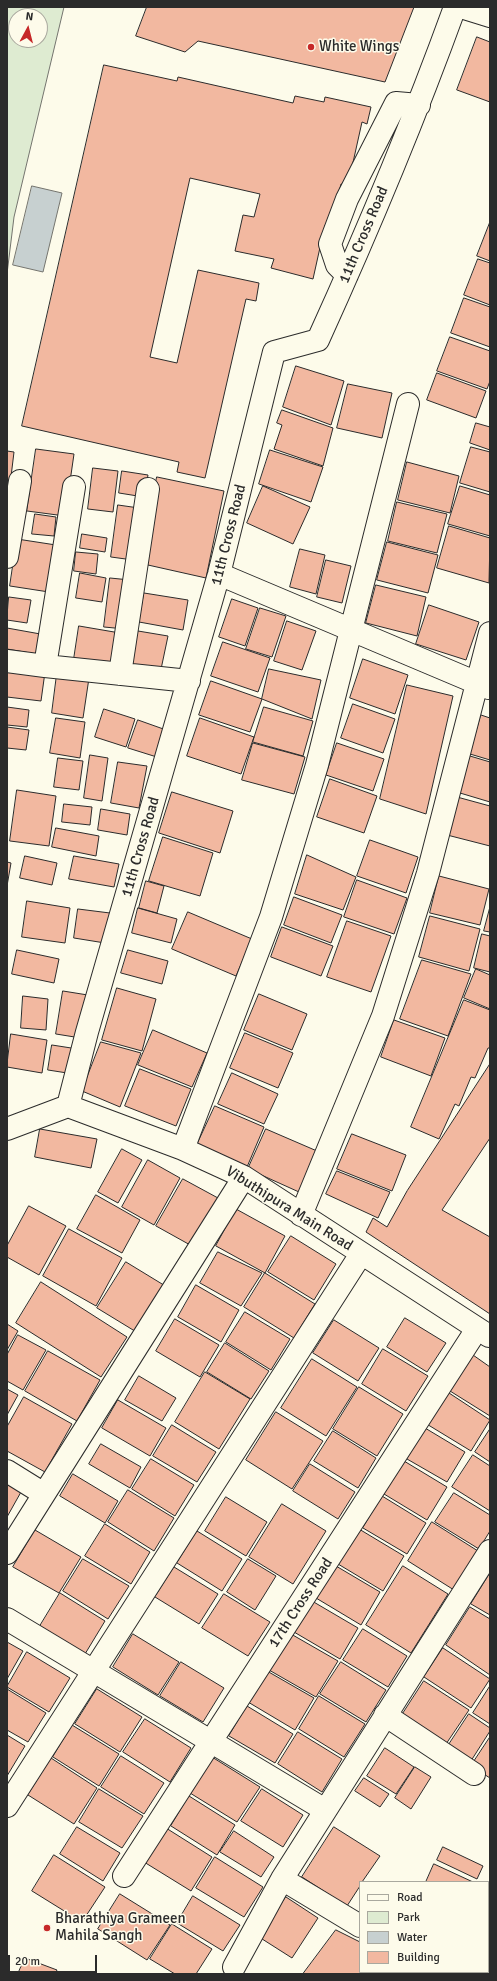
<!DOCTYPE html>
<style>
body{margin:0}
#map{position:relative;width:497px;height:1981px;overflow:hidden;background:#fdfbea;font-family:Signika,sans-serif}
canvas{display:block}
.frame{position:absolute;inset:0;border:8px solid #2b2b2b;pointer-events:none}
.legend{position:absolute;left:359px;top:1881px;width:130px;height:92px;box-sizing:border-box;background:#fdfbea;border:1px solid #a9a89e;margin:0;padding:5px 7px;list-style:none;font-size:12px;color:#2b2b2b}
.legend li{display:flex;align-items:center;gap:8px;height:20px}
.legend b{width:20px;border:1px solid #a9a89e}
.north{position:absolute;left:8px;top:8px;width:40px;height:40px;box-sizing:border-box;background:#fdfbea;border:1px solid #a9a89e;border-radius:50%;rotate:7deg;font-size:11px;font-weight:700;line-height:16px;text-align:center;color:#2b2b2b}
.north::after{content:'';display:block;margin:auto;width:14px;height:18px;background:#c62828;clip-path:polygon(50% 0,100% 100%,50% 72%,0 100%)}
.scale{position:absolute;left:8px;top:1955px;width:89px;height:18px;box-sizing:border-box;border:2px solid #2b2b2b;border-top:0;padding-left:5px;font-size:12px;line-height:14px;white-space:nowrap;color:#2b2b2b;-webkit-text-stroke:3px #fdfbea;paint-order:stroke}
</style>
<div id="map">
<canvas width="497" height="1981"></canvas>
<div class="frame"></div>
<ul class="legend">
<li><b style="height:5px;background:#fdfbea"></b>Road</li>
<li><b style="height:11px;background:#deebd1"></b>Park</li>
<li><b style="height:11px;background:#c7d0d0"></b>Water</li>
<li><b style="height:11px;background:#f2b8a0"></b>Building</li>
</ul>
<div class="north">N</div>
<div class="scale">20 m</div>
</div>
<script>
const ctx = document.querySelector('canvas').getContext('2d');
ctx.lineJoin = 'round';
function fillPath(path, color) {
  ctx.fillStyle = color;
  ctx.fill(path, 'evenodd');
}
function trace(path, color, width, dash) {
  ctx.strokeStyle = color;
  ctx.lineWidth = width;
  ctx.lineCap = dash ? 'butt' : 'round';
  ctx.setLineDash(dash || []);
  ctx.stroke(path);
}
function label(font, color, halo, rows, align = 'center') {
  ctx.font = font + ' Signika,sans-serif';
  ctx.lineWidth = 3;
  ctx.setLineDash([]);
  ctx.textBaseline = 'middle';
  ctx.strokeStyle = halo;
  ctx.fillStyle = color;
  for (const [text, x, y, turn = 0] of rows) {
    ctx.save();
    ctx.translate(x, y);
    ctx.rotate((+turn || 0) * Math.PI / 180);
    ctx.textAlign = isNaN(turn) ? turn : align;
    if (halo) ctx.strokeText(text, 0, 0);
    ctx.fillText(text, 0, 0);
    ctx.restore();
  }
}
const green = new Path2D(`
 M7 7H64L14 217 7 274ZM16 16H40V40H16Z`);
fillPath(green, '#deebd1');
trace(green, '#74746e', 1);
const water = new Path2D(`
 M32 186 62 193 43 272 13 265Z`);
fillPath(water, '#c7d0d0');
trace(water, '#74746e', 1);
const building = new Path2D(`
 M147 7H414L385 82 198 41 185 52 136 36Z
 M477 37 490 42V102L457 90Z
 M104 65 177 81 178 77 293 103 295 96 324 102 325 97 371 107 367 124 362 122 348 185 341 184 331 226 325 225 313 279 271 268 274 259 235 251 243 215 254 217 260 194 190 178 150 357 177 363 198 270 259 283 256 301 246 299 205 478 177 472 179 462 22 426Z
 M490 222V261L477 256Z
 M478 259 490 263V305L464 295Z
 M464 298 490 307V347L451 333Z
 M450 337 490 351V381L487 389 437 371Z
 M296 366 344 381 331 425 283 407Z
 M437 373 486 391 476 418 427 400Z
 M348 384 392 393 382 438 337 428Z
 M282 410 333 428 323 466 274 449 282 425 277 423Z
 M476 423 490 427V450L470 443Z
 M471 447 490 452V492L460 483Z
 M36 449 74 454 65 516 27 511Z
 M270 450 323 467 311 502 259 484Z
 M7 451 14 452 10 485H7Z
 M407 462 459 476 450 513 398 500Z
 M93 468 118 471 113 512 88 509Z
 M122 471 148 475 144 497 119 493Z
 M157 477 224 491 206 578 139 563Z
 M263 486 310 507 293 544 247 523Z
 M460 486 490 495V536L448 524Z
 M397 502 447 514 437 553 388 541Z
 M118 505 139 508 133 560 111 557Z
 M35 514 56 517 54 536 32 534Z
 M449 526 490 538 489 583 437 568Z
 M82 534 107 538 105 552 80 548Z
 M17 539 56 545 49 592 10 586Z
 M387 542 438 555 428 593 377 580Z
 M300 549 325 555 316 594 290 587Z
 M76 552 98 554 96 574 74 571Z
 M326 560 351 566 342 603 317 597Z
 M80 573 106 578 102 602 76 598Z
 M110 578 130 580 125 629 104 627Z
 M376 585 426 597 417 636 366 623Z
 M144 593 188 600 183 630 139 622Z
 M9 597 31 600 27 623 7 620Z
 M232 599 258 608 245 646 219 637Z
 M429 605 479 622 466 660 416 644Z
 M260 608 286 616 272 657 246 649Z
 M287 621 316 631 302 670 274 661Z
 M79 626 120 633 114 666 74 659Z
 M7 628 46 635 42 655 7 649Z
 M138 631 168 636 160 674 130 668Z
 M223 642 270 658 258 692 211 676Z
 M363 659 408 675 395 714 350 698Z
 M7 667 45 672 41 701 7 697Z
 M269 669 321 680 312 719 262 699Z
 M57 674 89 678 83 718 52 713Z
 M211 681 262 699 250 732 199 715Z
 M407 685 453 696 426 814 380 799Z
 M353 704 395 719 383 753 341 738Z
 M7 707 29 710 27 727 7 725Z
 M264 707 313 721 303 756 253 742Z
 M104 709 135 719 126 747 95 737Z
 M481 715 490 718V760L470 754Z
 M56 718 85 722 80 758 50 753Z
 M200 718 254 737 241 774 187 756Z
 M138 720 169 731 160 758 128 748Z
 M7 727 29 730 26 750 7 748Z
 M253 743 305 757 294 794 242 780Z
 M337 743 384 759 373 791 326 775Z
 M90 755 108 758 102 801 84 798Z
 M470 756 490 762V802L460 793Z
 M58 758 83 761 79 790 54 787Z
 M118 762 147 766 139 808 111 803Z
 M330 779 377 796 364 833 317 817Z
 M17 790 56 796 49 846 10 841Z
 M172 792 233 811 220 853 159 833Z
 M457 797 490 806V846L447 835Z
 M64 804 92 807 90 825 62 822Z
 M101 809 130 814 127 835 98 830Z
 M56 828 99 836 96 856 52 847Z
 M163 837 213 853 200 896 149 881Z
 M370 840 418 857 406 893 357 876Z
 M307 855 356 877 343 910 295 894Z
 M25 856 57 863 52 885 20 878Z
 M74 856 119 864 114 887 69 879Z
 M7 862 11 863 7 886Z
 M439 876 489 889 480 925 430 913Z
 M357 880 407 898 394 934 344 917Z
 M146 881 164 886 157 913 139 908Z
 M294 897 342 915 331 943 284 925Z
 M27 901 70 908 65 943 22 937Z
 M490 907V932L484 931Z
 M138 908 177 919 171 943 132 933Z
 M78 909 110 913 105 943 74 938Z
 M188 912 252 939 236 976 172 949Z
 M430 916 480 929 469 971 419 957Z
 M347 921 391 936 371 992 327 977Z
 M282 927 333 946 321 976 271 957Z
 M482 934 490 936V972L474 968Z
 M17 950 59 959 54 983 12 974Z
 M128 950 168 961 162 984 121 973Z
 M422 960 471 974 448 1036 400 1019Z
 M476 969 490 975V1009L464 998Z
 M117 988 156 999 142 1051 102 1040Z
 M63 991 94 996 87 1039 56 1034Z
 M259 994 307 1014 292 1050 244 1030Z
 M23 996 48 999 46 1030 21 1028Z
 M464 1000 490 1010V1048H488L475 1078 471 1077 459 1106 455 1104 439 1139 411 1127Z
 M394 1020 445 1038 431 1076 381 1057Z
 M153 1030 207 1053 192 1087 138 1065Z
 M245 1033 293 1053 278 1088 230 1068Z
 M11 1034 47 1040 42 1073 7 1067Z
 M101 1042 141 1053 120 1107 82 1091Z
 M52 1045 84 1050 80 1075 48 1070Z
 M490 1064V1138L442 1210 490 1237V1314L366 1232 373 1218 387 1227 407 1191Z
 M140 1069 191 1089 176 1126 125 1106Z
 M232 1073 278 1094 264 1124 218 1104Z
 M215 1106 264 1127 247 1167 197 1145Z
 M40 1129 97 1139 91 1168 35 1157Z
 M266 1129 317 1151 299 1192 248 1169Z
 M352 1134 406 1155 392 1191 337 1169Z
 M122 1149 142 1160 118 1203 98 1192Z
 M148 1160 180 1178 154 1225 122 1207Z
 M337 1171 390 1192 378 1218 326 1194Z
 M183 1179 218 1198 192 1246 156 1226Z
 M96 1195 140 1220 122 1253 77 1229Z
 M29 1206 66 1226 39 1275 7 1257V1246Z
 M236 1209 285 1236 265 1273 216 1246Z
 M69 1229 122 1258 96 1306 43 1276Z
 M291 1236 336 1264 314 1300 268 1272Z
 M218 1252 262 1273 241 1306 200 1283Z
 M126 1262 167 1287 138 1333 97 1308Z
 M265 1273 315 1304 294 1338 244 1307Z
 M41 1282 127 1337 101 1377 16 1323Z
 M196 1285 239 1310 221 1342 178 1317Z
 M245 1312 290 1339 271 1370 226 1342Z
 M405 1318 446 1343 427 1372 387 1347Z
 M175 1319 219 1345 200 1377 156 1351Z
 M334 1320 379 1348 358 1381 313 1353Z
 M7 1324 18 1331 7 1350Z
 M18 1335 46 1350 23 1390 7 1381V1355Z
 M225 1343 269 1371 251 1399 207 1372Z
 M383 1349 428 1376 406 1411 362 1384Z
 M48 1351 100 1380 77 1421 25 1391Z
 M473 1355 490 1367V1416L450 1391Z
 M312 1359 357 1387 326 1436 281 1408Z
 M205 1372 250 1399 219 1449 175 1422Z
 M139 1376 176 1398 162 1421 125 1400Z
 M359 1387 403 1414 377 1456 333 1429Z
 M7 1389 18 1395 7 1415Z
 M446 1391 490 1420 471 1451 425 1423Z
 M24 1397 72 1424 45 1472 7 1451V1427Z
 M118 1400 166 1428 150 1456 102 1428Z
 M276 1412 323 1441 292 1489 246 1460Z
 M172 1425 216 1452 197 1482 153 1456Z
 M425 1428 465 1452 447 1482 407 1459Z
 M490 1429V1462L475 1452Z
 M333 1431 376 1458 358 1488 314 1461Z
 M101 1444 141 1467 130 1488 89 1464Z
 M473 1455 490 1466V1511L452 1487Z
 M151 1459 194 1485 175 1516 132 1489Z
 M404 1461 447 1487 427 1520 384 1494Z
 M310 1464 355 1492 338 1519 293 1491Z
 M73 1474 118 1501 105 1523 60 1496Z
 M7 1484 21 1492 7 1517Z
 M128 1490 174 1518 154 1551 108 1522Z
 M454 1493 490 1515V1531L479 1549 435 1522Z
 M382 1496 426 1523 407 1554 363 1528Z
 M226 1497 267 1522 246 1556 205 1531Z
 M282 1504 326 1531 293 1584 249 1557Z
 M432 1522 478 1551 454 1590 408 1561Z
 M105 1524 150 1552 131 1584 85 1556Z
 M359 1529 404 1556 383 1591 338 1564Z
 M35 1530 81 1557 59 1593 13 1567Z
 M197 1531 242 1559 222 1591 177 1563Z
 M83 1559 129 1586 108 1619 63 1591Z
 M248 1559 276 1576 255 1610 227 1592Z
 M336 1566 380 1592 361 1625 316 1598Z
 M403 1566 448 1594 411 1653 366 1625Z
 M174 1567 218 1594 199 1624 155 1597Z
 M490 1573V1615L471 1604Z
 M60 1593 105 1621 85 1654 40 1626Z
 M224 1594 270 1622 248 1656 202 1628Z
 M312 1601 358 1628 340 1659 294 1632Z
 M470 1607 490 1619V1675L446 1645Z
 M363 1629 407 1656 388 1687 343 1660Z
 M133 1634 179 1662 158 1695 113 1667Z
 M291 1634 338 1661 316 1697 269 1670Z
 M7 1642 23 1651 7 1679Z
 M443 1648 490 1679 471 1708 424 1677Z
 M27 1652 70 1678 49 1712 7 1687Z
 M181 1662 224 1688 203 1722 160 1696Z
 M341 1662 386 1690 366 1722 320 1694Z
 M267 1671 314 1698 295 1730 248 1702Z
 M424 1681 469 1710 446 1744 402 1715Z
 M490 1686V1724L473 1713Z
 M7 1689 46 1713 28 1742 7 1730Z
 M97 1689 142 1717 120 1752 75 1724Z
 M319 1696 365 1724 344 1757 299 1729Z
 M247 1706 293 1734 275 1763 229 1736Z
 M469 1714 490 1728V1731L469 1764 446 1749Z
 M145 1719 191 1748 170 1782 123 1752Z
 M72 1725 119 1754 99 1786 53 1757Z
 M298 1732 342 1759 322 1792 278 1764Z
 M7 1735 25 1746 7 1776Z
 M490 1737V1778L471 1766Z
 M385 1748 414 1767 396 1794 367 1776Z
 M121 1756 164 1783 144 1814 101 1787Z
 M212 1757 260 1787 237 1822 190 1793Z
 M51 1758 97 1788 74 1824 28 1795Z
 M415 1767 431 1777 411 1809 395 1798Z
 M364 1778 389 1794 380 1807 355 1791Z
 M99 1789 143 1816 122 1848 79 1822Z
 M262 1789 303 1815 283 1847 241 1821Z
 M189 1796 235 1825 217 1855 171 1826Z
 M77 1827 120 1853 103 1881 60 1854Z
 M334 1827 380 1856 362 1882H360V1886L347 1906 302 1877Z
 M166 1828 212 1857 191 1891 144 1862Z
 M234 1831 274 1857 261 1877 220 1852Z
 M443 1847 483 1866 477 1879 437 1860Z
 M54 1855 105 1887 82 1922 32 1891Z
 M215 1857 263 1887 244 1917 196 1888Z
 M434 1864 473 1882H426Z
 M120 1894 170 1925 147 1960 98 1929Z
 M193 1896 240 1925 223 1951 177 1923Z
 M286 1897 318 1918 292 1958 259 1937Z
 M172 1924 212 1949 196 1974H175L150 1959Z
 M490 1925V1964L488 1963V1929Z
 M336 1930 360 1942V1972H376L375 1974H303Z
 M25 1958 57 1970 55 1974H18Z
 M488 1965 490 1966V1974H466L467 1972H488Z`);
fillPath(building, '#f2b8a0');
trace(building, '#2b2b2b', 1);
const minor = new Path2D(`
 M461 7 490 16
 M347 275 337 265 330 244 347 199 396 103 419 105
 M7 557 20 481
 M219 574 489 688
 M7 661 45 666 189 681
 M45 666 74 487
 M120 674 148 489
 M68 1106 87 1032 219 574 274 352 318 340C368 230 414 120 455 7
 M7 1129 68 1106 183 1149 244 1177 489 1336
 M183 1149 271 917 317 765 408 404
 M301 1215 383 1016 428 873 490 633
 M7 1471 44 1494
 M7 1553 244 1177
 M7 1619 325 1810
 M385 1715 474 1774
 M7 1806 361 1254
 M124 1876 477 1329
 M282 1879 360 1926
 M488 1897 490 1893
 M234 1967 282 1879 490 1551
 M436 1972 439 1974`);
trace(minor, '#2b2b2b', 24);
trace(minor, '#fdfbea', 22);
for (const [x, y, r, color] of [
 [311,47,4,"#c62828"],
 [47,1928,4,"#c62828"]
]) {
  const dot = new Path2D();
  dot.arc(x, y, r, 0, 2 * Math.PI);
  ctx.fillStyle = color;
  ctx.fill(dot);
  trace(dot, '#fdfbea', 1.5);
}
label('15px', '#2b2b2b', '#fdfbea', [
 ["White Wings",319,47],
 ["Bharathiya Grameen",55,1919],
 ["Mahila Sangh",55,1936]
], 'left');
label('15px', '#2b2b2b', '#fdfbea', [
 ["11th Cross Road",364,235,-67],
 ["11th Cross Road",229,535,-76],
 ["11th Cross Road",141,847,-74],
 ["Vibuthipura Main Road",289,1209,32],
 ["17th Cross Road",301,1603,-57]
]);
</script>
